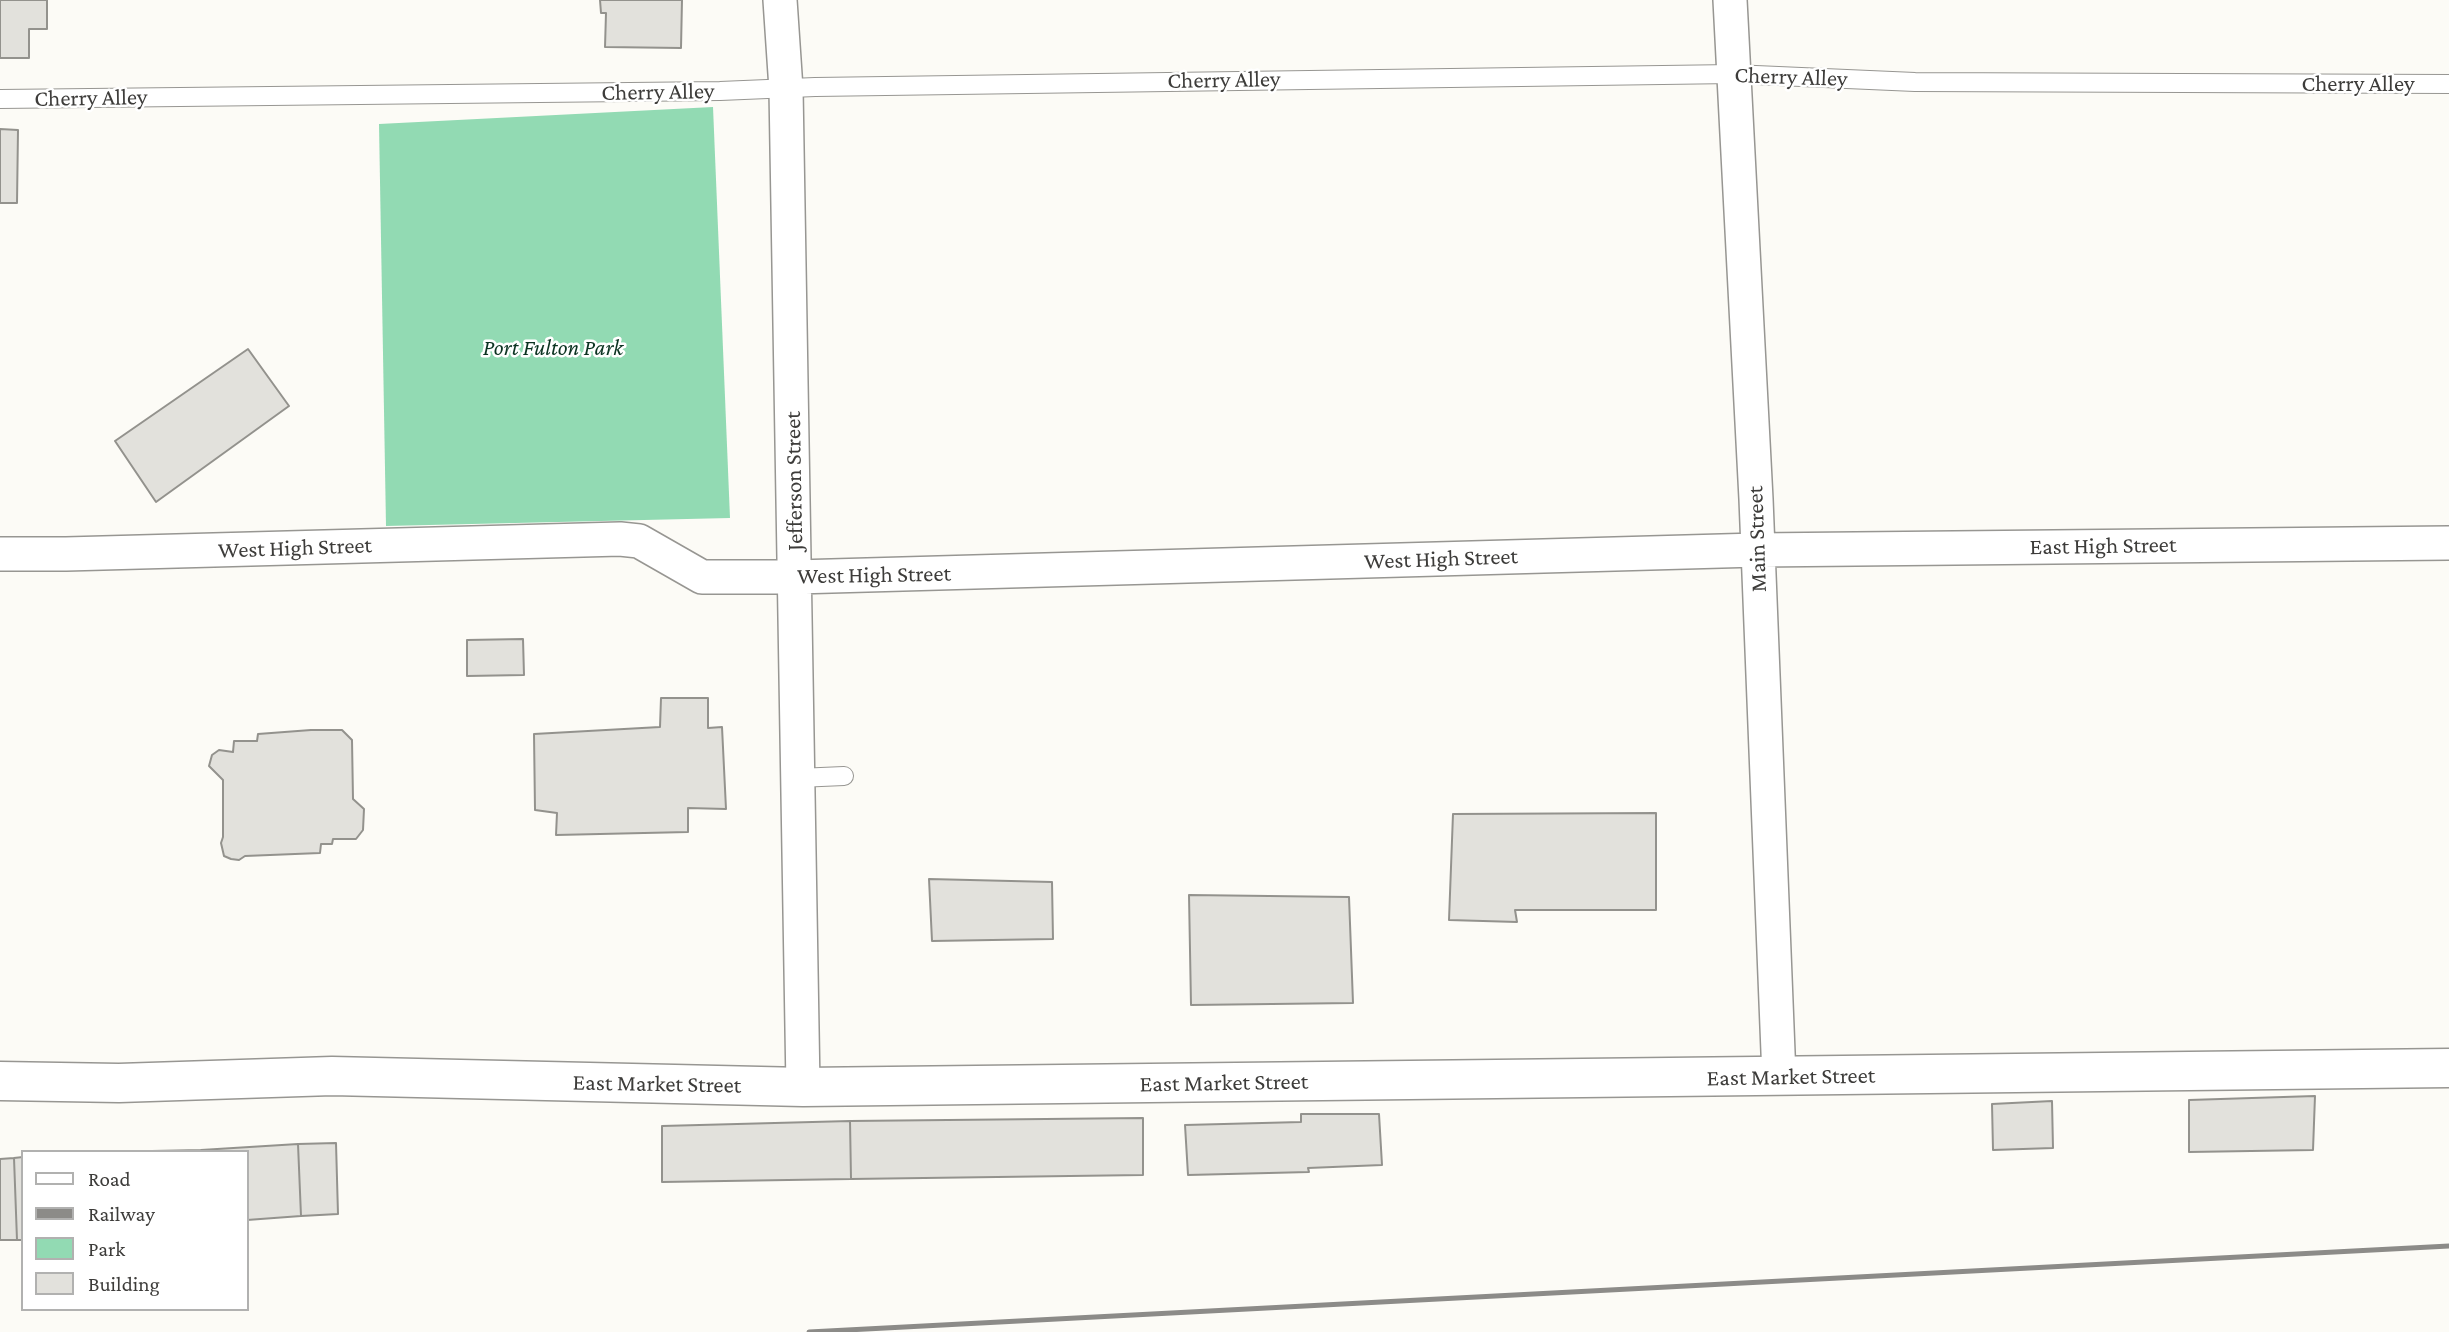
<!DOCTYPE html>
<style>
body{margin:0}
#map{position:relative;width:2449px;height:1332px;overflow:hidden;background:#fcfbf6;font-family:"Crimson Pro",serif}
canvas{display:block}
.legend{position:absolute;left:21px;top:1150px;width:228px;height:161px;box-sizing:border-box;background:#fff;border:2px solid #b1b1b0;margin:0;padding:9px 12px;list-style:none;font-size:21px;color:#3d3c3a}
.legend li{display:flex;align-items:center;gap:14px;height:35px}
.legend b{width:35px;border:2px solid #b1b1b0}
</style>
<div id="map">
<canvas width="2449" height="1332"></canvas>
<ul class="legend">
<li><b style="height:9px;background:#fff"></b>Road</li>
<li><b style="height:9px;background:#8c8b88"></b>Railway</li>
<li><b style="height:19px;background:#92dab3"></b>Park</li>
<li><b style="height:19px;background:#e2e1dc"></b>Building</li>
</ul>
</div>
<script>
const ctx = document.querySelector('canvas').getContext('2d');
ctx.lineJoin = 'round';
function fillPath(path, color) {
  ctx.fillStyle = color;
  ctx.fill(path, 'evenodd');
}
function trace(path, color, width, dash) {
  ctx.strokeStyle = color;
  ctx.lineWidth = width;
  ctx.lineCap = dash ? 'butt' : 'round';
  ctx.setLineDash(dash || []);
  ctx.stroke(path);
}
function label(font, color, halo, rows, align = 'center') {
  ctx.font = font + ' "Crimson Pro",serif';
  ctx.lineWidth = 5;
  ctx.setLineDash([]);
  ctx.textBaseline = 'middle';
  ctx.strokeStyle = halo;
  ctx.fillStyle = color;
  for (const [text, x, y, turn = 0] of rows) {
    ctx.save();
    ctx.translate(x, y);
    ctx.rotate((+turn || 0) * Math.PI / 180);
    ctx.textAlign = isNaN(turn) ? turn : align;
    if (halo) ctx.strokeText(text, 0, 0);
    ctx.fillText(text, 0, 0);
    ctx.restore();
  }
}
fillPath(new Path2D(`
 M713 107 730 518 386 526 379 124Z`), '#92dab3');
const building = new Path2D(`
 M0 0H47V29H29V58H0Z
 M600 0H682L681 48 605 47 606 13H601Z
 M0 129 18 130 17 203H0Z
 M248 349 289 406 156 502 115 441Z
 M523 639 524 675 467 676V640Z
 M661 698H708V728L722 727 726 809 688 808V832L556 835 557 813 535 810 534 734 660 727Z
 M311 730H342L352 740 353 799 364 809 363 830 356 839H333L332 844H321L320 853 245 856 239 860 231 859 224 856 221 843 223 837V780L209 766 212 755 219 750 233 752 234 741H257L258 734Z
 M1656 813V910H1515L1517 922 1449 920 1453 814Z
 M929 879 1052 882 1053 939 932 941Z
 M1189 895 1349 897 1353 1003 1191 1005Z
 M2315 1096 2313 1150 2189 1152V1100Z
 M2052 1101 2053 1148 1993 1150 1992 1104Z
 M1301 1114H1379L1382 1165 1308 1168 1309 1172 1188 1175 1185 1125 1301 1122Z
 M1143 1118V1175L851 1179 850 1121Z
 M850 1121 851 1179 662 1182V1126Z
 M336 1143 338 1214 301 1216 298 1144Z
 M298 1144 301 1216 247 1220V1152H201V1150Z
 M201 1150V1152L152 1151Z
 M23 1157V1240H17L14 1158Z
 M14 1158 17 1240H0V1159Z`);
fillPath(building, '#e2e1dc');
trace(building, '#93928d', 2);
const service = new Path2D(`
 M0 99 720 91 815 87 1733 74 1915 82 2449 84
 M798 778 844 776`);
const minor = new Path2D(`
 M780 0 786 89 803 1087
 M1730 0 1756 499 1779 1077
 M0 554H66L620 539 639 541 702 577H796L1757 550 2449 543`);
const secondary = new Path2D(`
 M0 1081 119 1083 332 1076 803 1087 2449 1068`);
trace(service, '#979692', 20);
trace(minor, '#979692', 36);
trace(secondary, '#979692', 41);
trace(service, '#fff', 18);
trace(minor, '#fff', 33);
trace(secondary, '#fff', 38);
trace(new Path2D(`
 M809 1332 2449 1246`), '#8c8b88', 5);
label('23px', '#3d3c3a', '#fff', [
 ["Cherry Alley",1791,77,2],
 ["Cherry Alley",1224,80,-1],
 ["Cherry Alley",2358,84],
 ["Cherry Alley",658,92,-1],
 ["Cherry Alley",91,98,-1],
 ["Jefferson Street",794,481,-91],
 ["Main Street",1757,539,-92],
 ["East High Street",2103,546,-1],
 ["West High Street",295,548,-2],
 ["West High Street",1441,559,-2],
 ["West High Street",874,575,-1],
 ["East Market Street",1791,1077,-1],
 ["East Market Street",1224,1083,-1],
 ["East Market Street",657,1084,1]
]);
label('italic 23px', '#0b3321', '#fff', [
 ["Port Fulton Park",553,348]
]);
</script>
